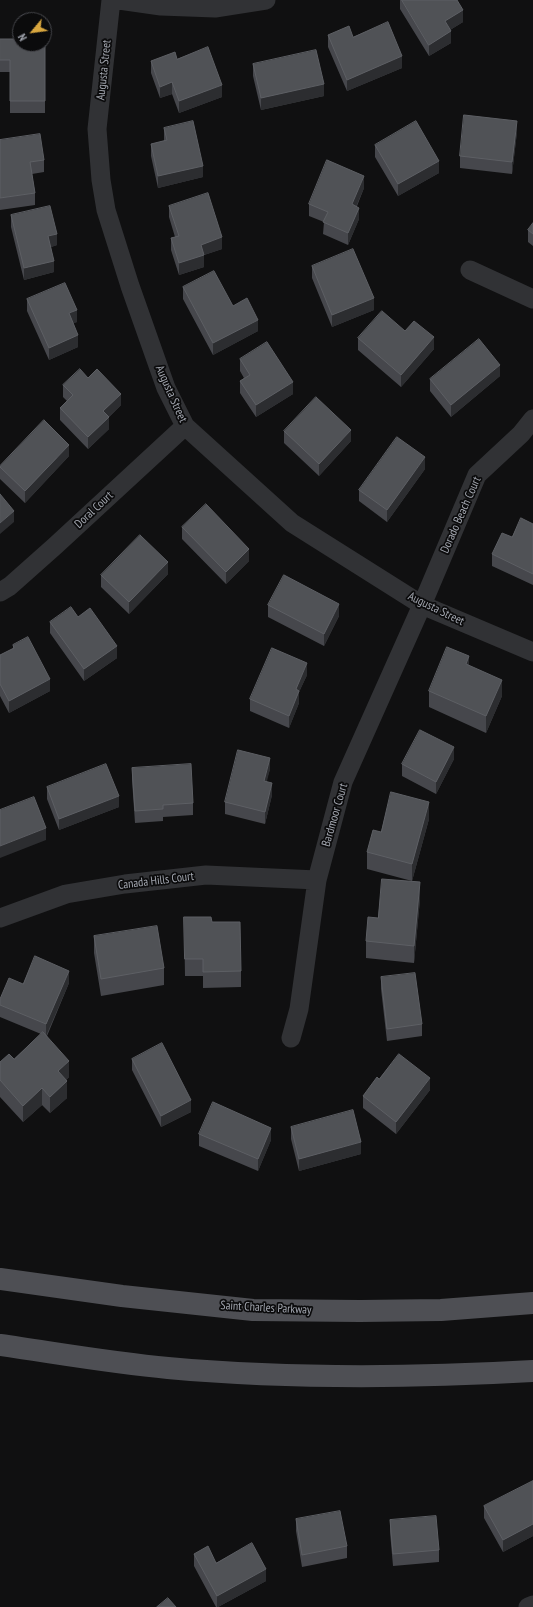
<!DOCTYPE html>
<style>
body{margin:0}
#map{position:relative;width:533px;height:1607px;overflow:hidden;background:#101011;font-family:"PT Sans Narrow",sans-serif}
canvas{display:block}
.north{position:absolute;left:12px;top:12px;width:40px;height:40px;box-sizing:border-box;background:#0b0b0c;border:1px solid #48494e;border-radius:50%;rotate:241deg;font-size:11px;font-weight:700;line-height:16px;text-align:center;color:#a3a7b0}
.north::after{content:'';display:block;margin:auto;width:14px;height:18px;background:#d9a73f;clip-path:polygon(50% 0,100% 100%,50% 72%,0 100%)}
</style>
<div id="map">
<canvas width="533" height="1607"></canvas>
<div class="north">N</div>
</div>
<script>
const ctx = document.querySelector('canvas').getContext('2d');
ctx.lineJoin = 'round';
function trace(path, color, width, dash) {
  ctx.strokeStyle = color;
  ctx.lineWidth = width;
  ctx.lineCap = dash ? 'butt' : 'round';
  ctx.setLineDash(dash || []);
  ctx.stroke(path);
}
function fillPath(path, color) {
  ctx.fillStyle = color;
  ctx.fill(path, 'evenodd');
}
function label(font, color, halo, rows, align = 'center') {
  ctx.font = font + ' "PT Sans Narrow",sans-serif';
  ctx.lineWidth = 3.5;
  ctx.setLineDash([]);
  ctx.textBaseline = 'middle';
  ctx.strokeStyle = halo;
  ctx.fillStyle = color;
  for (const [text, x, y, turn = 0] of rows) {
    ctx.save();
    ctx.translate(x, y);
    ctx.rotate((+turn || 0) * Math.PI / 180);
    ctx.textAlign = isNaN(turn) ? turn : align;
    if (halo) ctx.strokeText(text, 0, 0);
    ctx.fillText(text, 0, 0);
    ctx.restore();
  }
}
trace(new Path2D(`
 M111 0 97 129 101 180 106 210 130 286 166 388 185 426 292 523 422 605 533 652
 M119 0 161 6 215 8 266 0
 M470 270 533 299
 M0 592 10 586 55 546 185 426
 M0 918 66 894 125 884 206 875 317 880
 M291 1038 299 1009 317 880 343 782 422 605 477 475 521 434 533 419
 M528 1607 533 1605`), '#313235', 19);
trace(new Path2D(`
 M0 1279 122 1296 253 1310 360 1311 441 1310 533 1303
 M0 1345C56 1353 112 1363 168 1368 290 1379 411 1378 533 1371`), '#4e4f54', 22);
fillPath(new Path2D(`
 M400 0H457L463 22 450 30 451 43 429 56 400 9Z
 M328 35 353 37 402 68 347 91 328 47Z
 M0 39 45 40V113H10V72H0Z
 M177 59 222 97 179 113 172 94 160 98 151 73V61Z
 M253 64 324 96 261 110 253 76Z
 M164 128 203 177 158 188 151 156V144L164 141Z
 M517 132 512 174 460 168V156Z
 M0 140 44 160V172L32 174 35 193V205L0 210Z
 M375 145 439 173 398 196 375 157Z
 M364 188 357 206 359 219 348 245 323 234 324 222 309 216V204Z
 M169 206 222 249 204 255V267L179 275 171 250V238L175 237 169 217Z
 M11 215 57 245 51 247 54 272 24 280 11 227Z
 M533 223V246L528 242V230Z
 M312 266 374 310 332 327 312 278Z
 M183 287 233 306 258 331 213 355 183 299Z
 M27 299 77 322 73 323 78 347 49 360 27 311Z
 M405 331 434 349 401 387 358 350V338Z
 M240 359 293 394 256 417 240 393V381L244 378 240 371Z
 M500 376 451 417 430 391V379Z
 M88 378 121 405 109 417V429L88 449 60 420V408L67 401 63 397V385Z
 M284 431 351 441 319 476 284 443Z
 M69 456 25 503 0 479V466Z
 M425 469 387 522 359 501V490Z
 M533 524V585L492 566V554L512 537Z
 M182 527 249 561 226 584 182 539Z
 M168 574 129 614 101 587V575Z
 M268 605 339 616 324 646 268 617Z
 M78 617 117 658 84 681 50 633V622Z
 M13 645 50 691 9 713 0 696V655L13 649Z
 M307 675 299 692V703L289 728 250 711V699Z
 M429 691 502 696 486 733 429 707Z
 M454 759 436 794 402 776V764Z
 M132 768 193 803V815L163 817V821L135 823 132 780Z
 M270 769 266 782 272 795 265 824 225 814V802Z
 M47 787 119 807 59 830 47 799Z
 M429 819 412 881 367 869V852L381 832Z
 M420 899 414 963 366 958V941L378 918Z
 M184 917 212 922 241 971V987L203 988V976H185Z
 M94 936 164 968V985L101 996 94 953Z
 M381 977 422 1024V1036L387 1041 381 989Z
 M69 983 47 1036 69 1077 66 1080 67 1098 50 1113 42 1105 23 1122 0 1097V1062L14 1059 41 1034 0 1017V999L23 984Z
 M132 1059 191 1112 161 1127 132 1070Z
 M379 1079 430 1090 396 1134 363 1108V1096Z
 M291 1127 361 1154 299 1171 291 1139Z
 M199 1134 271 1140 258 1171 199 1146Z
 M533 1481V1536L503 1552 484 1518V1506Z
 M296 1519 347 1546V1558L302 1567 296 1531Z
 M390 1520 439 1550V1562L393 1566 390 1532Z
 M194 1554 266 1581 218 1607H216L194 1566Z`), '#46474c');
fillPath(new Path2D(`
 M463 10V22L445 33V21Z
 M451 31V43L429 56V45Z
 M402 56V68L347 91V80Z
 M172 82V94L160 98V87Z
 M324 84V96L261 110V98Z
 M222 85V97L179 113V101Z
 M517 121V132L512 174V162Z
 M439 161V173L398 196V184Z
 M203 166V177L158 188V176Z
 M364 176V188L352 216V204Z
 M359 208V219L348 245V233Z
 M57 234V245L48 248V236Z
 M222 237V249L204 255V267L179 275V263L201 245Z
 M54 261V272L24 280V268Z
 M374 298V310L332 327V315Z
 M77 310V322L69 325V313Z
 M258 320V331L213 355V343Z
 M78 335V347L49 360V348Z
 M434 337V349L401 387V375Z
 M500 365V376L451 417V405Z
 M293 382V394L256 417V405Z
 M121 394V405L103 422V411Z
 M109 417V429L88 449V437Z
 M351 430V441L319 476V464Z
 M69 445V456L25 503V491Z
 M425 457V469L387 522V510Z
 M14 511V522L0 534V523Z
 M249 549V561L226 584V572Z
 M168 562V574L129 614V602Z
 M339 604V616L324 646V634Z
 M117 646V658L84 681V669Z
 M469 656V673L466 664Z
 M307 663V675L299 692V703L289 728V716L296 689Z
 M50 679V691L9 713V701Z
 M502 680V696L486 733V716Z
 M454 747V759L436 794V782Z
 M270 758V769L264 793V781Z
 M272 783V795L265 824V812Z
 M119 796V807L59 830V819Z
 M429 802V819L412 881V864Z
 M46 828V840L0 858V846Z
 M420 882V899L414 963V946Z
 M69 971V983L46 1036V1024Z
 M69 1061V1077L58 1088V1071Z
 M430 1078V1090L396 1134V1122Z
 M67 1081V1098L50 1113V1097Z
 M42 1088V1105L23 1122V1106Z
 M191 1100V1112L161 1127V1116Z
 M271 1128V1140L258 1171V1159Z
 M361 1142V1154L299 1171V1159Z
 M533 1524V1536L503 1552V1540Z
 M266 1569V1581L218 1607H217V1596Z`), '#2c2d30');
const building = new Path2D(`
 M402 0H457L463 10 445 21 451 31 429 45Z
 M388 22 402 56 347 80 328 35 349 26 353 37Z
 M0 39H20V44H44V40H45V101H10V60H0Z
 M208 47 222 85 179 101 172 82 160 87 151 61 175 52 177 59Z
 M316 50 324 84 261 98 253 64Z
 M464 115 517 121 512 162 460 156Z
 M193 121 203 166 158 176 151 144 167 140 164 128Z
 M416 121 439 161 398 184 375 145Z
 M40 134 44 160 30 162 35 193 0 198V140Z
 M327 160 364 176 352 204 359 208 348 233 323 222 328 212 309 204Z
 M208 193 222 237 201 245 204 255 179 263 171 238 179 236 169 206Z
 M50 206 57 234 48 236 54 261 24 268 11 215Z
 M533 223V234L528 230Z
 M353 249 374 298 332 315 312 266Z
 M214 271 233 306 247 298 258 320 213 343 183 287Z
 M65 283 77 310 69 313 78 335 49 348 27 299Z
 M382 311 405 331 414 321 434 337 401 375 358 338Z
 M479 339 500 365 451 405 430 379Z
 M267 342 293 382 256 405 240 381 250 375 240 359Z
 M80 369 88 378 97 369 121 394 103 411 109 417 88 437 60 408 73 395 63 385Z
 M316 397 351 430 319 464 284 431Z
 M44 420 69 445 25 491 0 467V466Z
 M397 437 425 457 387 510 359 490Z
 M0 494 14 511 0 523Z
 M206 504 249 549 226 572 182 527Z
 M521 518 533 524V574L492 554 502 533 512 537Z
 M140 535 168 562 129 602 101 575Z
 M284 575 339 604 324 634 268 605Z
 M71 607 78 617 90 608 117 646 84 669 50 622Z
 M28 637 50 679 9 701 0 684V655L14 648 13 645Z
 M447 647 469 656 466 664 502 680 486 716 429 691Z
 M272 648 307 663 296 689 299 691 289 716 250 699Z
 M420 730 454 747 436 782 402 764Z
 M238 750 270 758 264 781 272 783 265 812 225 802Z
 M106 764 119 796 59 819 47 787Z
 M191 764 193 803 163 805V809L135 811 132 768Z
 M391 792 429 802 412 864 367 852 373 830 381 832Z
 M34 797 46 828 0 846V810Z
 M382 879 420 882 414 946 366 941 368 917 378 918Z
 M184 917H211L212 922H240L241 971 203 972V959H185Z
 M157 926 164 968 101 979 94 936Z
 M35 956 69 971 46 1024 0 1005V999L9 978 23 984Z
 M415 973 422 1024 387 1029 381 977Z
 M43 1032 69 1061 58 1071 67 1081 50 1097 42 1088 23 1106 0 1080V1062L9 1054 14 1059Z
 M162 1043 191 1100 161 1116 132 1059Z
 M399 1054 430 1078 396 1122 363 1096 377 1077 379 1079Z
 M213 1102 271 1128 258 1159 199 1134Z
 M353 1110 361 1142 299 1159 291 1127Z
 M533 1481V1524L503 1540 484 1506Z
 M340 1511 347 1546 302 1555 296 1519Z
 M436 1516 439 1550 393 1554 390 1520Z
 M252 1543 266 1569 217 1596 194 1554 208 1546 216 1563Z
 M168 1598 176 1607H157Z`);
fillPath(building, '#505256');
trace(building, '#5d5f64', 1);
label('12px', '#a3a7b0', '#0b0b0c', [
 ["Augusta Street",104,70,-84],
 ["Augusta Street",171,394,66],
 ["Doral Court",94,510,-43],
 ["Dorado Beach Court",461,515,-66],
 ["Augusta Street",436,609,26],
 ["Bardmoor Court",335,815,-74],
 ["Canada Hills Court",156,881,-7],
 ["Saint Charles Parkway",266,1308,3]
]);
</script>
